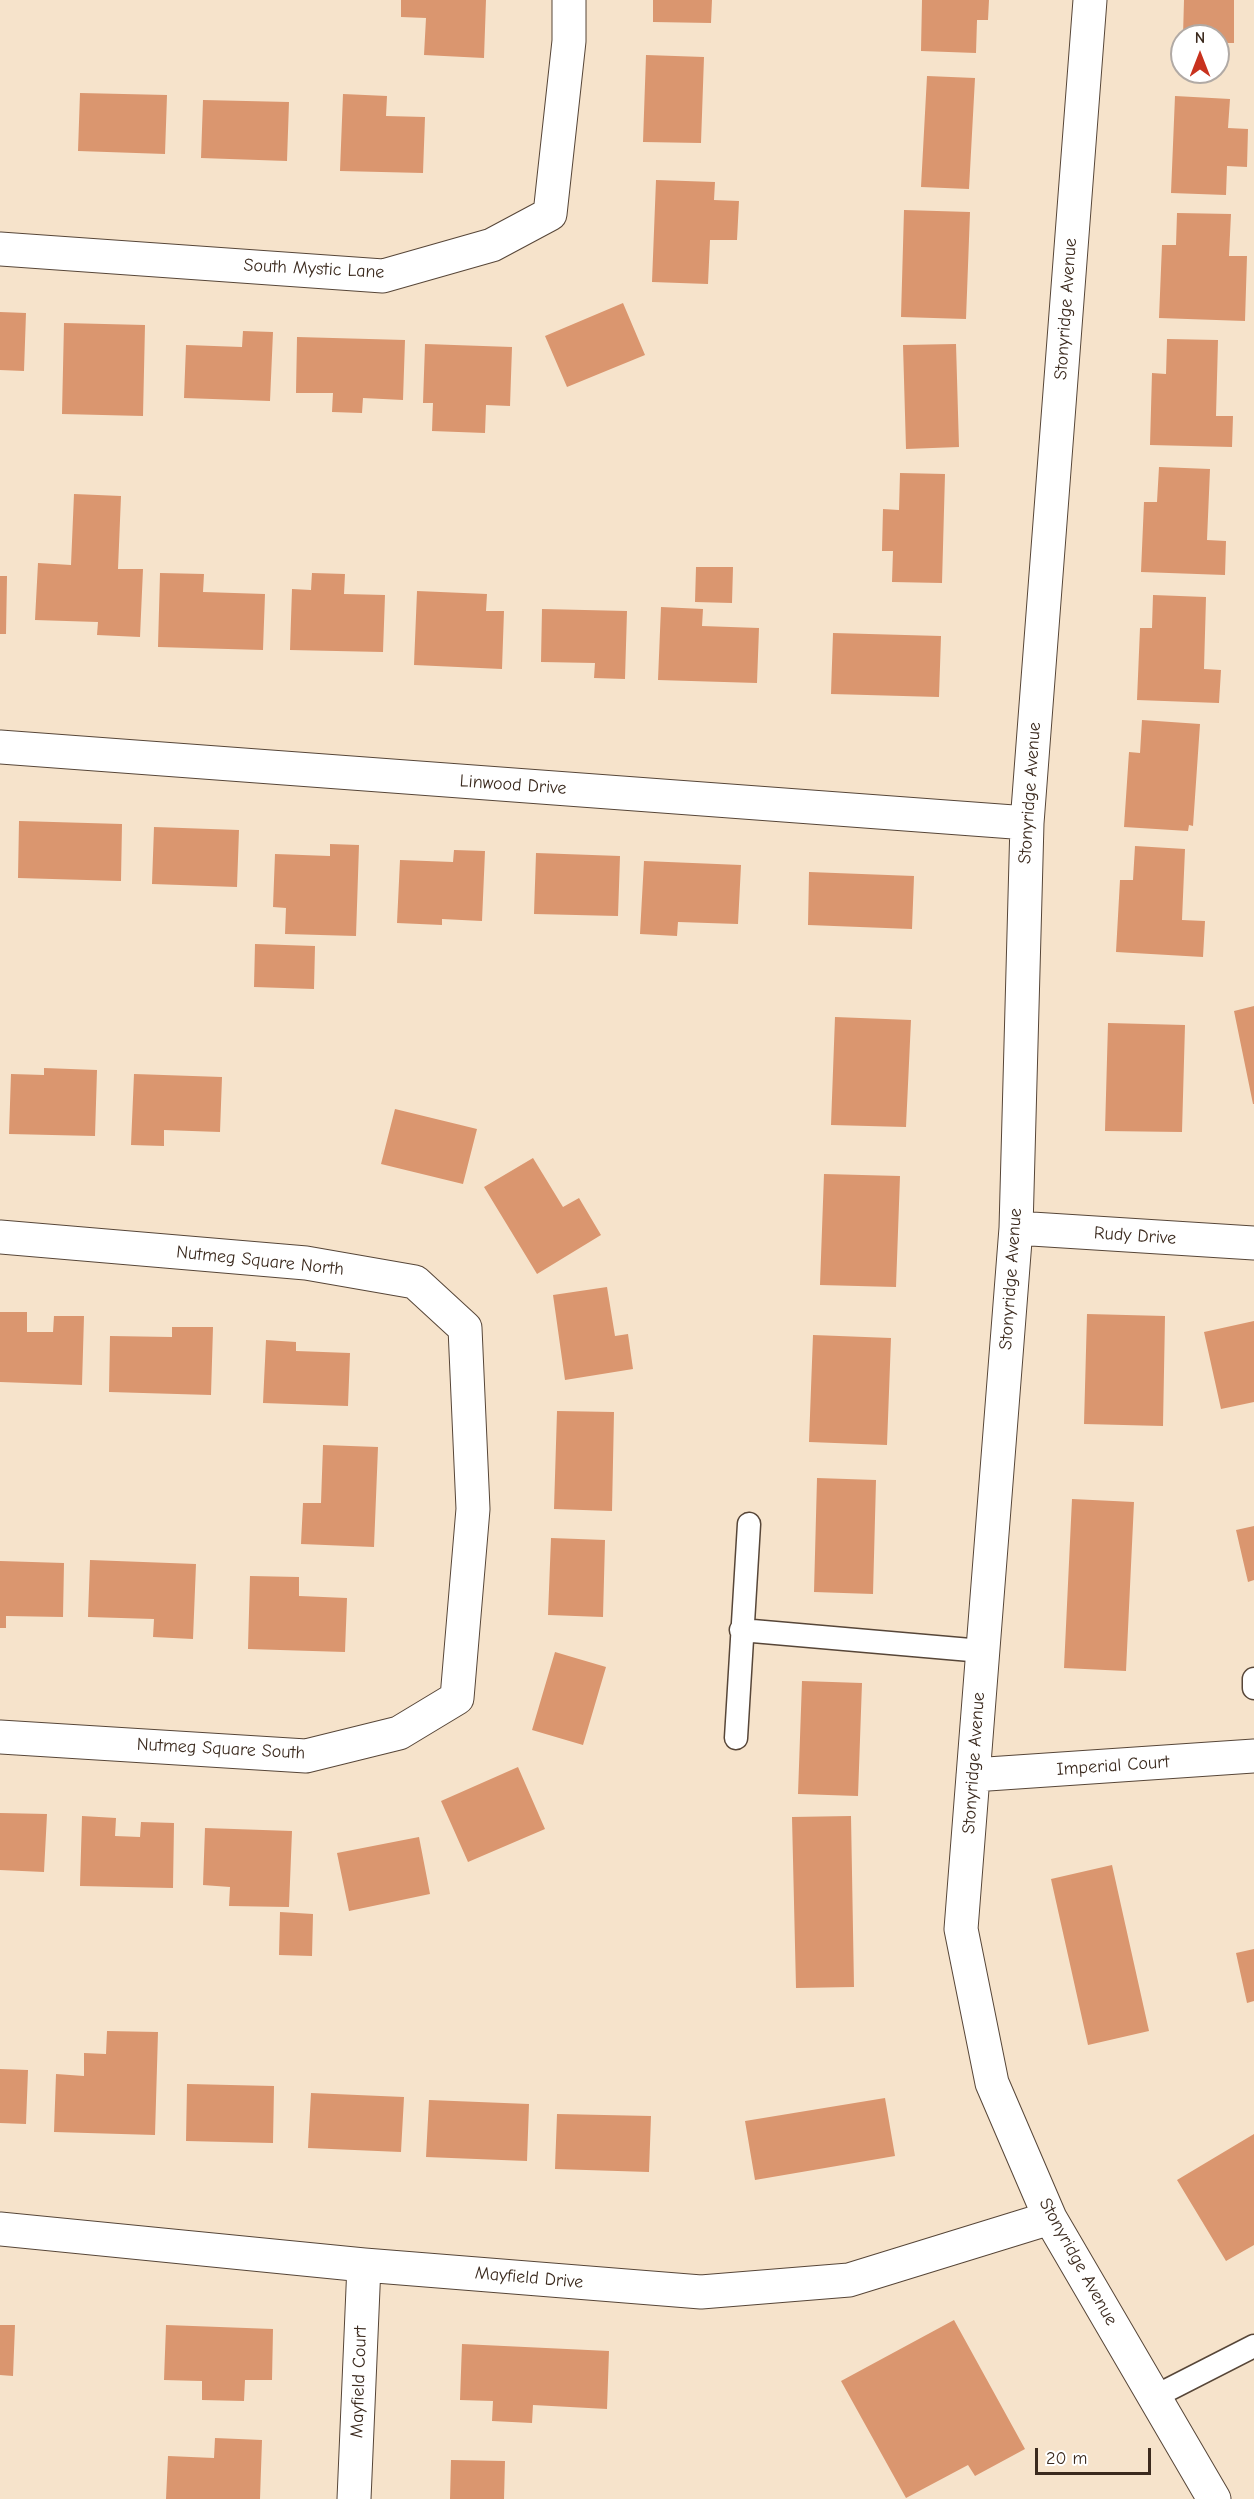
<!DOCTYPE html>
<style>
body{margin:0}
#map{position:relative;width:1254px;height:2499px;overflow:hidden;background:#f6e3cb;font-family:"Comic Neue",sans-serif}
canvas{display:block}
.north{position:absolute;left:1170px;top:24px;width:60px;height:60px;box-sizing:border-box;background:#fff;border:2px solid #b1aaa5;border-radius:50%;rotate:0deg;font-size:16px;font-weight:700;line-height:24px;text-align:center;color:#3b2a1e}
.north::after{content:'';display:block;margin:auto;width:21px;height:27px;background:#c8321e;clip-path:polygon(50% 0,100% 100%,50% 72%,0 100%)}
.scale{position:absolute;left:1035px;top:2448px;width:116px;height:27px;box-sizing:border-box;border:3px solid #3b2a1e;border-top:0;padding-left:8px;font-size:18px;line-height:21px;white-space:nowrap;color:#3b2a1e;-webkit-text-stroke:4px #fff;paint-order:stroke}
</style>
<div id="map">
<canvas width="1254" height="2499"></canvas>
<div class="north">N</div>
<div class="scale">20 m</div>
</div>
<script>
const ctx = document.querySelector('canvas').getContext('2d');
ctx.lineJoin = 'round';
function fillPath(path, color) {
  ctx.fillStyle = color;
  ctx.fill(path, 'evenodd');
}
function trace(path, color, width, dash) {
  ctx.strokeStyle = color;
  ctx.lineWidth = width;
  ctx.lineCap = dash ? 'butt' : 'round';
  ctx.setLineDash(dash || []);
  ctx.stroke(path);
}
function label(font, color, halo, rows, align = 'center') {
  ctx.font = font + ' "Comic Neue",sans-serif';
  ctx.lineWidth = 4.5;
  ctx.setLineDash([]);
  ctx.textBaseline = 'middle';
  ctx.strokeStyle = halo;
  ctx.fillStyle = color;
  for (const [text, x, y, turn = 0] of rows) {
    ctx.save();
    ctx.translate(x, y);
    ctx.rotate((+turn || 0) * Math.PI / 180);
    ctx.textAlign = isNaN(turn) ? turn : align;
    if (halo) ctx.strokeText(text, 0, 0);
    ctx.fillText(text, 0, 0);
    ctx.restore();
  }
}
fillPath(new Path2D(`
 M401 0H486L484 58 424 55 426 18 401 17Z
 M653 0H712L711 23 653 22Z
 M922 0H989L988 20H977L976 53 921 51Z
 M1184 0H1234V43H1218V36H1183Z
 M646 55 704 57 701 143 643 142Z
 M927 76 975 78 969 189 921 187Z
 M80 93 167 95 165 154 78 151Z
 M343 94 387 96 386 116 425 117 423 173 340 171Z
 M1175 96 1230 99 1228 128 1248 129 1247 167 1227 166 1226 195 1171 193Z
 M203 100 289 102 287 161 201 158Z
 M656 180 715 182 714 200 739 201 737 240H710L708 284 652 282Z
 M904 210 970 212 966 319 901 317Z
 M1177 213 1231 214 1229 256H1247L1245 321 1159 318 1162 245H1176Z
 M623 303 645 355 567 387 545 336Z
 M0 312 26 313 24 371 0 370Z
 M64 323 145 325 143 416 62 414Z
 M243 331 273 332 270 401 184 398 186 345 242 347Z
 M297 337 405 340 403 400 363 398 362 413 332 412 333 393H296Z
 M1167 339 1218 340 1216 416H1233L1232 447 1150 445 1152 373 1166 374Z
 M425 344 512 347 510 406 486 405 485 433 432 431 433 403H423Z
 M956 344 959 447 906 449 903 345Z
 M1159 467 1210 469 1207 540 1226 541 1225 575 1141 572 1144 502H1157Z
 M900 473 945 474 942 583 892 582 893 551H882L883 509 899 510Z
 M74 494 121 496 118 569H143L140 637 97 635 98 622 35 620 38 563 71 565Z
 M696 567H733L732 603 695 602Z
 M160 573 204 574 203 592 265 594 263 650 158 647Z
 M312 573 345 574 344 594 385 595 383 652 290 650 292 589 311 590Z
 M0 576H7L6 634H0Z
 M417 591 487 594 486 611H504L502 669 414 665Z
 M1153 595 1206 597 1204 669 1221 670 1219 703 1137 700 1140 628H1152Z
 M661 607 703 609 702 626 759 628 757 683 658 680Z
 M542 609 627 611 625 679 594 678 595 663 541 662Z
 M833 633 941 636 939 697 831 694Z
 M1142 720 1200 724 1193 826 1189 825 1188 831 1124 827 1129 752 1140 753Z
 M19 821 122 824 121 881 18 878Z
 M154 827 239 830 237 887 152 884Z
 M330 844 359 845 356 936 285 934 286 908 273 907 275 854 330 856Z
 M1135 846 1185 849 1182 920 1205 921 1203 957 1116 952 1120 880H1133Z
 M454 850 485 851 482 921 442 919V925L397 923 400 860 453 862Z
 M536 853 620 856 618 916 534 914Z
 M644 861 741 865 738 924 678 922 677 936 640 934Z
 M809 872 914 876 912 929 808 925Z
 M255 944 315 946 314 989 254 987Z
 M1254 1006V1104H1253L1234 1011Z
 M835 1017 911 1020 906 1127 831 1125Z
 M1108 1023 1185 1025 1182 1132 1105 1131Z
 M44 1068 97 1070 95 1136 9 1134 11 1074 44 1075Z
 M134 1074 222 1077 220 1132 164 1130V1146L131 1145Z
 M395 1109 477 1129 463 1184 381 1164Z
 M533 1158 563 1207 579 1198 601 1235 537 1274 484 1187Z
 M824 1174 900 1176 896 1287 820 1285Z
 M607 1287 615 1336 628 1334 633 1369 565 1380 553 1295Z
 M0 1312H27V1332H53L54 1316H84L82 1385 0 1382Z
 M1087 1314 1165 1316 1163 1426 1084 1424Z
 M1254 1321V1402L1221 1409 1204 1332Z
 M172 1327H213L211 1395 109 1392 110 1336 172 1337Z
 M813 1335 891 1338 887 1445 809 1442Z
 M266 1340 296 1342V1351L350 1353 348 1406 263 1403Z
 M557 1411 614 1412 612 1511 554 1509Z
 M323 1445 378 1447 374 1547 301 1544 303 1503H321Z
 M817 1478 876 1480 873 1594 814 1592Z
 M1072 1499 1134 1502 1126 1671 1064 1668Z
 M1254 1526V1580L1248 1582 1236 1530Z
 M551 1538 605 1540 603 1617 548 1615Z
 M90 1560 196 1564 193 1639 153 1637 154 1619 88 1617Z
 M0 1561 64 1563 63 1617 6 1616V1628H0Z
 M250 1576 299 1577V1596L347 1598 345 1652 248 1649Z
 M555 1652 606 1667 583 1745 532 1730Z
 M802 1681 862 1683 858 1796 798 1794Z
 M518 1767 545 1829 468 1862 441 1801Z
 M0 1813 47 1814 44 1872 0 1870Z
 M82 1816 116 1818 115 1836 140 1837 141 1822 174 1823 173 1888 80 1886Z
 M851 1816 854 1987 796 1988 792 1817Z
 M205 1828 292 1831 289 1907 229 1906 230 1887 203 1885Z
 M419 1837 430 1894 349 1911 337 1853Z
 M1112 1865 1149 2031 1088 2045 1051 1879Z
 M280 1912 313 1914 312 1956 279 1955Z
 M1254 1949V2001L1247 2003 1236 1953Z
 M107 2031 158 2032 155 2135 54 2132 56 2074 84 2076V2053L106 2054Z
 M0 2069 28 2070 26 2124 0 2123Z
 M187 2084 274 2086 273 2143 186 2141Z
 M311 2093 404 2097 401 2152 308 2148Z
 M885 2098 895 2156 755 2180 745 2121Z
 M429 2100 529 2104 527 2161 426 2157Z
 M557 2114 651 2116 649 2172 555 2169Z
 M1254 2134V2245L1226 2261 1177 2180Z
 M954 2320 1025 2449 975 2476 968 2465 906 2498 841 2381Z
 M0 2325H15L13 2376 0 2375Z
 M166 2325 273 2329 272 2380H245L244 2401 202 2400V2381L164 2380Z
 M462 2344 609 2351 607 2409 533 2405 532 2423 492 2421 493 2401 460 2400Z
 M215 2438 262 2440 260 2499H166L168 2456 214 2458Z
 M451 2460 505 2461 504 2499H450Z`), '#da966f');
const service = new Path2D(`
 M741 1630 982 1651
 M1254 1679V1688
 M736 1738 749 1524
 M1154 2397 1254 2346`);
const minor = new Path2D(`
 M1090 0 1027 823 1016 1228 961 1929 992 2083 1050 2218 1214 2499
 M0 249 383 276 492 245 550 214 569 41V0
 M0 747 1027 823
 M1016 1228 1254 1243
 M0 1237 306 1263 415 1282 465 1328 473 1509 457 1698 399 1733 306 1756 0 1737
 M973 1775 1254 1756
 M0 2229 364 2265 701 2292 849 2280 1050 2218
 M354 2499 364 2265`);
trace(service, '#574638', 25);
trace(minor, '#574638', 35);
trace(service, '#fff', 22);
trace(minor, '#fff', 33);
label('18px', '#3b2a1e', '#fff', [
 ["South Mystic Lane",314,269,3],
 ["Stonyridge Avenue",1066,309,-86],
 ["Linwood Drive",513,785,4],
 ["Stonyridge Avenue",1030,793,-86],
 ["Rudy Drive",1135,1236,4],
 ["Nutmeg Square North",260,1261,6],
 ["Stonyridge Avenue",1011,1279,-86],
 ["Nutmeg Square South",221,1749,3],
 ["Stonyridge Avenue",974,1763,-86],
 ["Imperial Court",1113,1766,-4],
 ["Stonyridge Avenue",1078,2262,61],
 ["Mayfield Drive",529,2278,5],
 ["Mayfield Court",359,2382,-88]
]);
</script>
